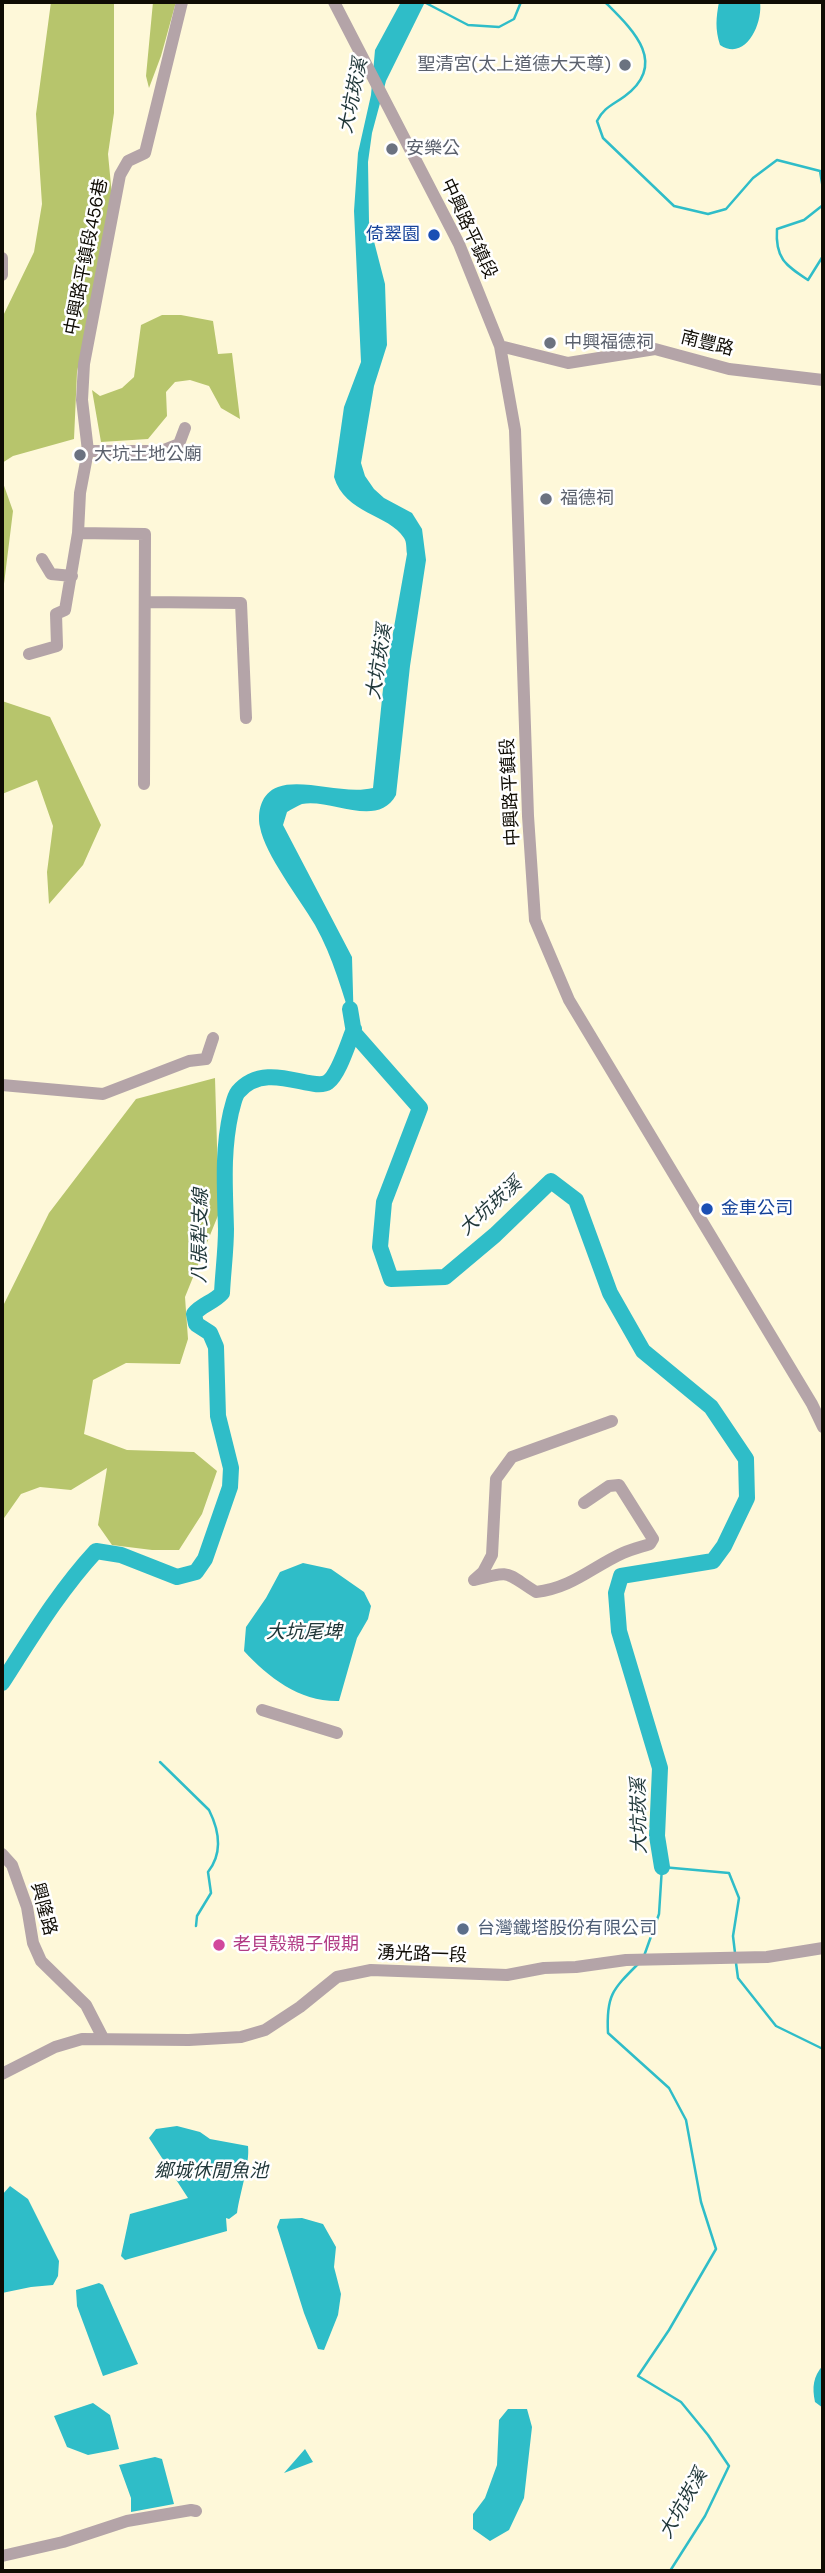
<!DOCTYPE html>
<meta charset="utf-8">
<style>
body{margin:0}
#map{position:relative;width:825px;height:2573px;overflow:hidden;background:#fef8d9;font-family:"DM Sans",sans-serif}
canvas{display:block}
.frame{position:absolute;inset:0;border:4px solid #0f0c04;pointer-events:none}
</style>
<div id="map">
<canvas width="825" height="2573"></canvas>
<div class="frame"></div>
</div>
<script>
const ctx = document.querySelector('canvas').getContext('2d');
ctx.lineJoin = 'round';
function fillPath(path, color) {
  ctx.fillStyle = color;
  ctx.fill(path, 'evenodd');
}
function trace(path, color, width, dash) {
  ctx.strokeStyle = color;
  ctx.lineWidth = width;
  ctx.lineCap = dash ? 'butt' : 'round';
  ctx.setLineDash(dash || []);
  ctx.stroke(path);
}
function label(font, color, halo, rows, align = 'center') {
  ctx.font = font + ' "DM Sans","Noto Sans TC",sans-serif';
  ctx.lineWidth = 5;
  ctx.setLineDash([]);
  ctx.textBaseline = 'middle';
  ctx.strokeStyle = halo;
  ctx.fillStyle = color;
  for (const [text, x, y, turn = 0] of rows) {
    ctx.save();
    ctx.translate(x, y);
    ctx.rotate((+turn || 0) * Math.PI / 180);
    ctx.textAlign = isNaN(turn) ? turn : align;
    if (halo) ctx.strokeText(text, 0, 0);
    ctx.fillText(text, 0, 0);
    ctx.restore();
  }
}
fillPath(new Path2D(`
 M51 2H114V113L108 154 113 206 77 372 74 439 13 456 2 463V318L34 252 42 204 36 114Z
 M153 2H176L161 56 149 88 146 76Z
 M162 315H181L213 321 218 354 232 353 240 419 221 408 209 386 190 380 175 382 166 392 167 416 148 439 101 442 92 390 100 396 122 388 134 377 141 325Z
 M2 480 13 511 2 600Z
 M2 701 50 717 101 825 83 865 49 904 47 872 53 826 37 780 2 794V779L4 777 2 775Z
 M215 1078 219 1213 185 1297 188 1339 180 1364 126 1363 93 1380 84 1434 127 1450 194 1452 217 1471 202 1514 179 1550H152L112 1545 98 1525 107 1468 71 1490 40 1487 21 1494 2 1521V1308L49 1213 136 1099Z`), '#b7c56c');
fillPath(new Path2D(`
 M401 2H425L386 81 372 133 368 162 369 222 385 284 387 345 374 386 361 463 365 476 374 489 384 498 412 513 422 529 426 560 410 666 396 795C378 829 330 798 302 804 297 806 292 809 287 812L283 825 352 957 354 1029C343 994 333 957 315 925 300 899 265 855 260 827 257 812 261 793 278 787 303 778 344 795 373 788L383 689 407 554C406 549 407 542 404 538 389 514 345 514 334 477L344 407 361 362 354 211 358 153 371 95 375 50Z
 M719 2H760C763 23 746 62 720 45 715 29 716 18 719 2Z
 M303 1563 331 1569 364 1592 371 1606 368 1619 357 1638 339 1701C300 1702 269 1678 244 1651L246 1627 266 1598 280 1572Z
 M177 2126 200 2132 210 2139 248 2146C250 2164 240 2192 237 2213L229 2219 226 2218 227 2231 125 2260 121 2256 130 2214 188 2198 149 2138 156 2129Z
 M10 2186 28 2199 59 2261 58 2276 53 2285 31 2287 2 2293V2195Z
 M302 2218 323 2224 336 2247 334 2267 341 2294 338 2315 324 2350 318 2349 304 2313 277 2227 280 2219Z
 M99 2283 103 2285 138 2364 103 2376 77 2306 76 2290Z
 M823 2365V2408L815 2402C812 2387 813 2377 823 2365Z
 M93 2403 110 2415 119 2449 88 2455 67 2447 54 2416Z
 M508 2409H527L532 2427 524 2498 509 2530 490 2541 473 2529V2514L485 2498 497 2465 499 2420Z
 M305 2449 313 2462 284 2473Z
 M155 2457 162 2459 174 2504 131 2512V2498L119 2465Z`), '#2fbdc8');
trace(new Path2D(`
 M424 2 468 25 499 27 514 19 521 2
 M605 2C632 29 669 63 625 96 613 105 604 107 597 121L603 138 674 206 708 214 726 209 753 178 777 160 820 171 823 189
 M823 205 804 220 777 229C775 258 785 265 808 280L823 256
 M160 1762 209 1810C220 1832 223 1853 208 1872L211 1893 197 1916 196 1926
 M644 1956 659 1914 662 1867 729 1873 739 1898 733 1936 735 1953
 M736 1963 738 1978 776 2026 823 2049
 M638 1964C612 1990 606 1996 608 2033L669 2088 686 2120 701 2202 716 2249 669 2330 638 2376 681 2402 708 2435 729 2466 705 2516 670 2571
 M822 2571 823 2568`), '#2fbdc8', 2.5);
trace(new Path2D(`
 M350 1009 354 1033 420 1108 384 1202 380 1247 391 1279 445 1277 495 1235 551 1181 576 1200 610 1293 643 1351 711 1407 746 1459 747 1498 724 1546 713 1561 621 1576 616 1593 619 1631 660 1768 657 1836 662 1867
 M2 1683C31 1638 59 1591 96 1551L121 1555 177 1577 196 1572 205 1559 230 1487 231 1468 218 1416 216 1347 210 1333 196 1324 194 1314C202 1304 213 1303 222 1293 223 1272 226 1250 226 1229 225 1189 222 1152 231 1112 233 1106 234 1097 238 1092 266 1059 313 1093 328 1082 339 1074 348 1043 354 1029`), '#2fbdc8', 16);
trace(new Path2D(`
 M334 2 459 244 500 346 515 430 528 816 535 920 569 1000 812 1404 823 1427
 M2 258V275
 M500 346 568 363 655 349 729 369 823 380
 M88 451H161L179 444 185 428
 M78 533 80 493 88 451 82 400 84 364 120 175 128 161 145 153 182 2
 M42 559 51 574 72 576
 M146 602 241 603 246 718
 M29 654 57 646 56 614 65 610 78 533 145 534 144 784
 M2 1085 103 1094 189 1061 206 1059 213 1038
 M474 1580C513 1570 504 1572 536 1592 572 1588 592 1567 623 1553 632 1549 641 1547 650 1544L653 1539 619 1485 609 1486 584 1503
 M474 1580 483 1572 492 1555 496 1479 512 1457 612 1421
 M262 1710 337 1733
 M2 1854 12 1865 18 1882 27 1907 33 1943 41 1961 86 2005 103 2038
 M2 2074 55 2047 82 2039 189 2040 241 2037 265 2030 300 2007 337 1977 371 1970 507 1975 544 1968 576 1967 626 1960 767 1957 823 1948
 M2 2556 63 2542 127 2521 191 2510 196 2511`), '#b4a4a8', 12);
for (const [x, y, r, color] of [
 [625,65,7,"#6b7280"],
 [392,149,7,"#6b7280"],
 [434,235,7,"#1a4fb4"],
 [550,343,7,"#6b7280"],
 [80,455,7,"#6b7280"],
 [546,499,7,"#6b7280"],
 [707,1209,7,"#1a4fb4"],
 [463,1929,7,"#5c6f8a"],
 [219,1945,7,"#d1479c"]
]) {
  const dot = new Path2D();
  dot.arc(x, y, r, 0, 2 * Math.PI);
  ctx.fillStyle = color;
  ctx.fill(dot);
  trace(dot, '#fff', 2.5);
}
label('18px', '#5b616d', '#fff', [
 ["聖清宮(太上道德大天尊)",611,65,"right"],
 ["安樂公",406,149],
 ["中興福德祠",564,343],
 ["大坑土地公廟",94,455],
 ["福德祠",560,499]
], 'left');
label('18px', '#0f0c04', '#fff', [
 ["中興路平鎮段",468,229,65],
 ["中興路平鎮段456巷",87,257,-79],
 ["南豐路",707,344,14],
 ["中興路平鎮段",511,792,-93],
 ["興隆路",43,1909,75],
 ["湧光路一段",422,1955,2]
]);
label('18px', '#164399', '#fff', [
 ["倚翠園",420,235],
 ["金車公司",721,1209,"left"]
], 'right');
label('18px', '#4e5e75', '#fff', [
 ["台灣鐵塔股份有限公司",477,1929]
], 'left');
label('18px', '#b23c85', '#fff', [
 ["老貝殼親子假期",233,1945]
], 'left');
label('italic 19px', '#1f3638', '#fff', [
 ["大坑崁溪",354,96,-78],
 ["大坑崁溪",380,662,-81],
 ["大坑崁溪",491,1207,-42],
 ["八張犁支線",201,1236,-89],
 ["大坑尾埤",304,1633],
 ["大坑崁溪",640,1816,-91],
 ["鄉城休閒魚池",211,2172],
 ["大坑崁溪",684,2504,-60]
]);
</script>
